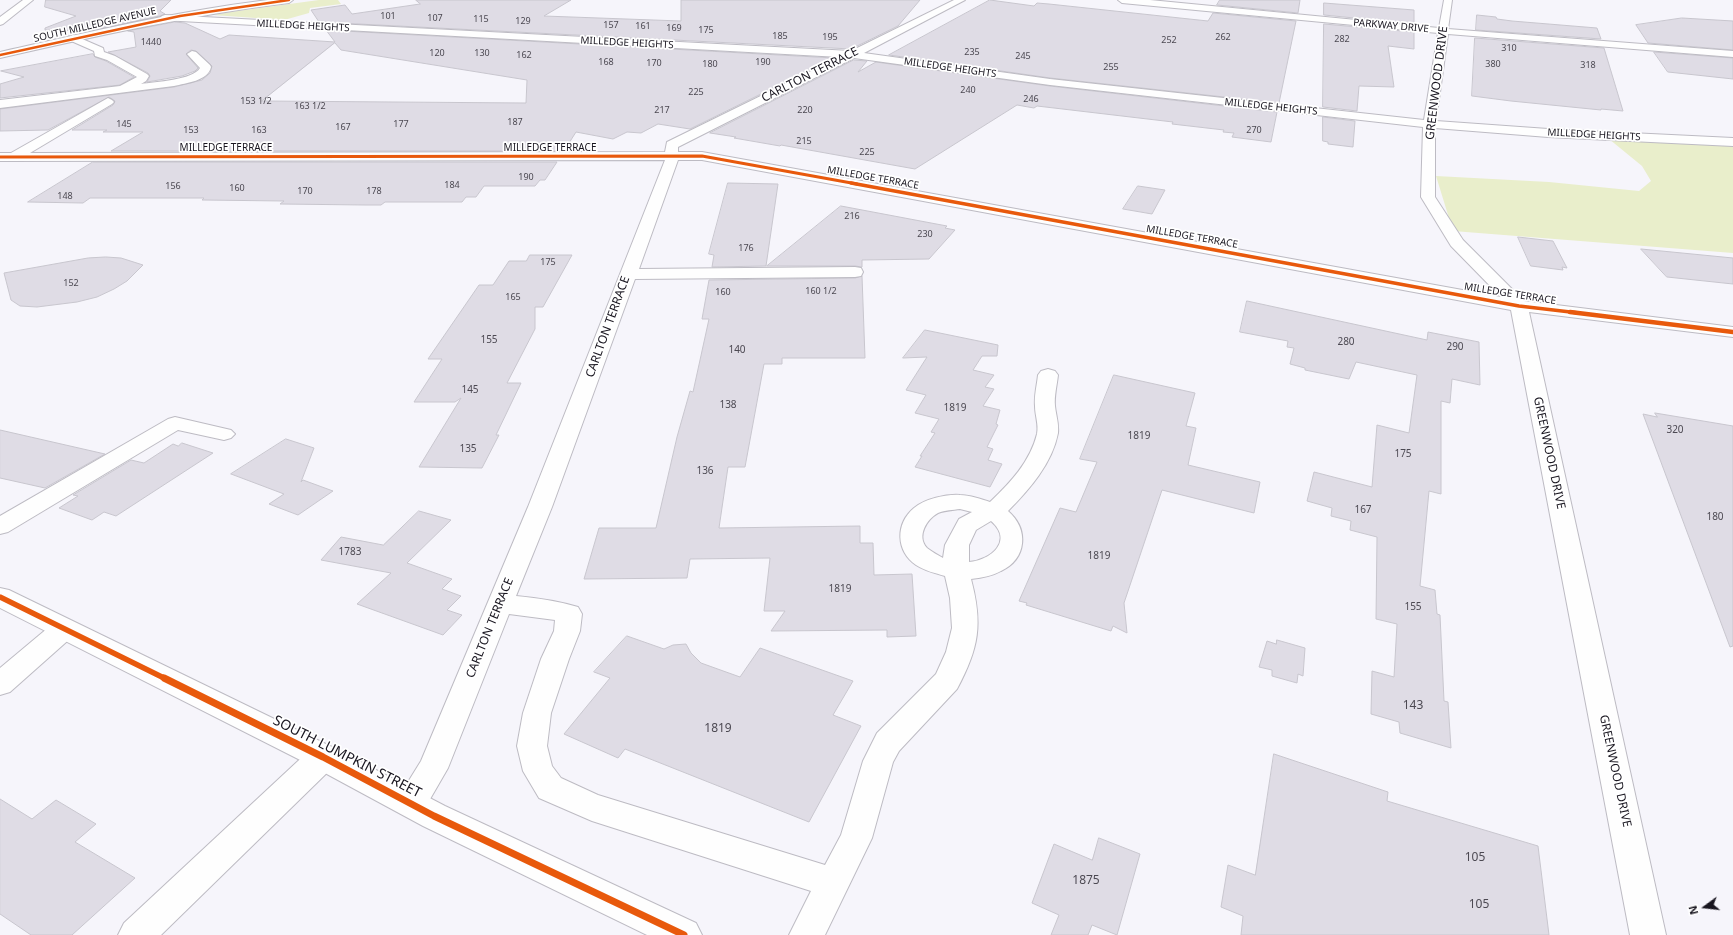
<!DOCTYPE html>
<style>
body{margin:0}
#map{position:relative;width:1733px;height:935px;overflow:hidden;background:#f6f5fb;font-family:"Noto Sans",sans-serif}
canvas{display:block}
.north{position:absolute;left:1685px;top:887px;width:40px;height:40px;-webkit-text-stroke:3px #fff;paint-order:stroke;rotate:255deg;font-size:11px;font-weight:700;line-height:16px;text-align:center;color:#18151f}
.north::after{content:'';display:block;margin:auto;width:14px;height:18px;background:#18151f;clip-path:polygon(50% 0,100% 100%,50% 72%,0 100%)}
</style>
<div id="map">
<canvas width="1733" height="935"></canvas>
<div class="north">N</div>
</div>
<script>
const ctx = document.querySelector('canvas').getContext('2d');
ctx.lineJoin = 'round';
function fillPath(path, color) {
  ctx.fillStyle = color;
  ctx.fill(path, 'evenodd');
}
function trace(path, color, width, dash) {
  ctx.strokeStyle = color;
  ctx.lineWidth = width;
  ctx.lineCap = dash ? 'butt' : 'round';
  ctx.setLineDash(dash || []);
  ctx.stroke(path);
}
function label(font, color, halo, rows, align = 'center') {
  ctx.font = font + ' "Noto Sans",sans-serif';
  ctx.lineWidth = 3.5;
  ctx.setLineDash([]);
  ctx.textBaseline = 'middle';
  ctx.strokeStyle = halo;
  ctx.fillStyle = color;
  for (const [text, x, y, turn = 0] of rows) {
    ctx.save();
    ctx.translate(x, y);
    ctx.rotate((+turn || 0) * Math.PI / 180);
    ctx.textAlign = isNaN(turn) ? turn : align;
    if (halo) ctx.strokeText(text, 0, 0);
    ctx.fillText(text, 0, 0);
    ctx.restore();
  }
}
fillPath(new Path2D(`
 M319 0H338L341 4 310 8 309 13 284 20 213 15 230 12Z
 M1609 139 1733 145V253L1453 231 1436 176 1549 182 1639 191 1651 181 1642 166Z`), '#e9eecb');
const building = new Path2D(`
 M46 0H171L160 11 165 14 160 16 89 31 45 30V28L76 16 45 7Z
 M416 0H571L544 16 681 21V0H920L898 26 851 49 319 22 311 10 345 5 352 14 420 4Z
 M990 0 1034 6 1037 3 1049 4 1208 21 1213 13 1296 21 1279 103 1050 78 889 55Z
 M1220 0H1300L1298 13 1217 5Z
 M1324 3 1414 10V24L1324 15Z
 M1477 15 1496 17 1497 19 1512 21 1597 28 1601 39 1476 30Z
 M1682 18 1733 21V50L1648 43 1636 25Z
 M175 22 185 23 220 39 229 35 335 42 326 30 834 58 690 129 658 124 641 133 627 132 613 139 576 132 564 151H111L143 132H103L107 130H72L113 105 115 101 109 97 48 130 0 131V109L174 87 202 80 210 73 212 66 196 51 191 50 186 54 198 68 195 71 182 76 147 82 150 76 148 73 108 52 136 47 134 32 128 31ZM335 43 341 50 527 80 526 103 262 101Z
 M1324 24 1414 32V49L1388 46 1394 87 1359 86 1357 111 1323 107Z
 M1475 38 1604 48 1623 111 1601 109V110L1511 101 1472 96Z
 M1654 52 1733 58V79L1668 72Z
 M93 54 95 57 106 61 134 77 120 85 0 98V84L24 77 1 71Z
 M854 60 867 61 858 72 876 62 1050 86 1277 112 1271 142 1232 137 1234 133 1223 132 1224 130 1172 124 1173 122 1037 106 1034 108 1017 105 915 169 781 145 780 146 734 138 736 137 710 133Z
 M1323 117 1355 121 1353 147 1328 144V142L1323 141Z
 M93 162H557L545 180H540L535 186H484L476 197H466L462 202H385L381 205H365L280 204 284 201 202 200 204 198H90L83 203 28 202Z
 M728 183 778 184 766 266 712 267 714 255 709 254Z
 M1138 186 1165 190 1152 214 1123 209Z
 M841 206 947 226 945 228 955 230 929 259 862 260V267L855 266H767Z
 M1518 237 1553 241 1567 268 1562 267 1563 270 1531 266Z
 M1641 249 1733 258V284L1667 277Z
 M530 255H572L543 307H535V329L507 383H521L496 435H499L482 468 419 467 461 398 455 402H414L442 359H428L479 285H493L509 261H526Z
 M106 257 121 258 143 265 127 281 114 289 97 297 77 302 37 307 20 306 11 300 4 273 88 258Z
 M862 276 865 358H782V364H764L745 467H728L719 528 860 526V543H873L874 575 912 574 916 636 887 637V630L771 631 785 611H764L770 558 690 559 687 578 584 579 599 528H656L677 437 690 391 693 392 709 319H702L709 280 855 278Z
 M1247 301 1427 340 1428 332 1479 342 1480 385 1452 379 1450 403 1441 401V494L1429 491 1420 586 1435 590 1437 614 1440 615 1444 701 1448 702 1451 748 1400 733 1399 722 1371 714 1372 671 1394 677 1397 624 1376 619 1377 537 1350 530 1351 521 1331 516 1332 508 1307 501 1314 472 1372 487 1377 425 1409 433 1417 375 1356 362 1349 379 1305 370V368L1290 364 1294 348 1287 347 1288 341 1240 332Z
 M925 330 998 345 997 356H982L973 370 994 375 985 387 994 389 983 406 1000 410 996 424 998 425 987 447 993 449 988 460 1002 464 990 487 915 467 922 456H920L935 433 931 432 939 419 915 413 926 395 906 390 927 357 903 358Z
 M1114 375 1195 393 1186 426 1196 428 1188 465 1260 482 1254 513 1162 490 1124 603 1127 633 1113 626 1111 631 1026 605 1027 603 1019 601 1060 508 1076 512 1097 462 1080 459Z
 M1655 413 1733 426V646L1730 647 1643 414 1657 417Z
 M0 430 105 454 45 488 0 478Z
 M286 439 314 448 301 482 303 480 333 491 298 515 269 504 284 494 231 474Z
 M182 443 213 453 116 516 104 512 92 520 59 508 78 496 73 495 131 460 144 463 173 444 178 446Z
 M419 511 451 520 407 563 452 579 442 589 461 596 447 610 462 615 443 635 357 604 391 573 321 560 341 537 383 545Z
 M627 636 664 649 673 645 686 644 691 653 701 663 740 677 760 648 853 681 833 715 861 726 809 822 625 749 618 758 564 734 610 678 594 672Z
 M1277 640 1305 648 1303 676 1298 674 1297 683 1272 676V670L1259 667 1267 641 1276 644Z
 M1274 754 1388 792 1387 801 1538 846 1549 935H1241L1243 916 1221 907 1228 865 1255 875Z
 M0 799 32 819 56 800 96 824 75 842 135 878 72 935H31L0 914Z
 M1099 838 1140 854 1117 935 1092 925 1088 935H1051L1059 915 1032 903 1054 844 1092 860Z`);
fillPath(building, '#dfdce5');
trace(building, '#c8c6ce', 1);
const minor = new Path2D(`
 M23 0H33L3 24 0 25V17Z
 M954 0H965L864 53 1050 79 1424 120 1438 33 1122 3 1118 0H1150L1439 28 1444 0H1452L1448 29 1733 51V57L1448 34 1436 121 1548 129 1733 138V146L1548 137 1435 128V197L1463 240 1524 301 1733 327V337L1529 312 1666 935H1630L1511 310 702 160H678L639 269 855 267 861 268 863 272 861 276 855 277 635 279 552 507 516 596C537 598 558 601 578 607L582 614 580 631 569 659 551 713 547 746 552 766 561 778 598 795 825 865 841 835 863 761 877 733 936 674 946 652 952 628 950 598 945 576C935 573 925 571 916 565 896 551 895 524 914 508 925 499 946 494 960 495 970 495 981 499 990 502 1010 483 1030 462 1037 434 1039 424 1035 416 1035 406 1034 396 1037 385 1038 375L1041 371 1048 369 1055 371 1058 375C1057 385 1054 396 1055 406 1056 416 1059 423 1058 433 1052 464 1029 490 1008 511 1029 529 1027 559 1001 571 992 576 981 578 971 579 983 624 979 648 957 689L899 751 893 762 872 838 825 935H789L811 891 592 821 539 798 523 771 517 746 523 713 541 659 554 631 555 620 509 614 448 768 422 813 411 817 400 813 395 803 421 761 528 507 665 160 0 161V153H11L108 98 112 100 114 102 112 104 30 153 665 152 667 142 840 57 162 20 160 18 162 16 165 15 851 51ZM854 58 1050 85 1423 127 1421 197 1451 246 1501 297 702 152H678V147ZM960 509 972 512 959 519 945 545 943 558C938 555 932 552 927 548 916 536 927 519 938 513 945 510 953 510 960 509ZM991 521C1014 541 991 560 969 562V545L976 530Z
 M73 35 103 48 104 52 115 56 147 74 149 76 146 81 141 84C155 82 193 80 200 68L187 54 192 51 196 52 210 65 211 67C208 81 186 83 174 86L0 108V100L120 86 137 77 107 60 95 56 94 51 69 40 68 38Z
 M175 417 231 430 235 434 231 438 224 440 178 430 8 532 0 534V516L168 419Z
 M64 619 73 622 77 629 73 636 10 692 0 695V668L55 622Z
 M323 744 334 748 338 757 334 766 161 935H118L124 923 312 748Z`);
const major = new Path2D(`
 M268 0H293L289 3C191 15 96 36 0 58V52C89 32 177 11 268 0Z
 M0 588 9 590 334 748 445 806 696 923 702 935H647L423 826 312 766 0 608Z`);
trace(minor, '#bdbbc3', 2);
trace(major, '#bdbbc3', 2);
fillPath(minor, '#fefefe');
fillPath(major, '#fefefe');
trace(new Path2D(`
 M0 55 180 16 289 0`), '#e8590c', 2.5);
trace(new Path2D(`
 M0 157 702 156 857 184`), '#e8590c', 3);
trace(new Path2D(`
 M851 183 1519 306 1579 313`), '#e8590c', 3.5);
trace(new Path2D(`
 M1570 312 1733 332`), '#e8590c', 4.5);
trace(new Path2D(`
 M0 597 166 679`), '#e8590c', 5.5);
trace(new Path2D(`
 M164 678 323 757 434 816 684 935`), '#e8590c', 7);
label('9px', '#4c4952', null, [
 ["101",388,16],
 ["107",435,18],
 ["115",481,19],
 ["129",523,21],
 ["157",611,25],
 ["161",643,26],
 ["169",674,28],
 ["175",706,30],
 ["185",780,36],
 ["195",830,37],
 ["262",1223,37],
 ["282",1342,39],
 ["252",1169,40],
 ["1440",151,42],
 ["310",1509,48],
 ["235",972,52],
 ["120",437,53],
 ["130",482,53],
 ["162",524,55],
 ["245",1023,56],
 ["168",606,62],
 ["190",763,62],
 ["170",654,63],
 ["180",710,64],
 ["380",1493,64],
 ["318",1588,65],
 ["255",1111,67],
 ["240",968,90],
 ["225",696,92],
 ["246",1031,99],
 ["153 1/2",256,101],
 ["163 1/2",310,106],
 ["217",662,110],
 ["220",805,110],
 ["187",515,122],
 ["145",124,124],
 ["177",401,124],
 ["167",343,127],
 ["153",191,130],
 ["163",259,130],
 ["270",1254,130],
 ["215",804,141],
 ["225",867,152],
 ["190",526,177],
 ["184",452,185],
 ["156",173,186],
 ["160",237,188],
 ["170",305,191],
 ["178",374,191],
 ["148",65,196],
 ["216",852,216],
 ["230",925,234],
 ["176",746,248],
 ["175",548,262],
 ["152",71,283],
 ["160 1/2",821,291],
 ["160",723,292],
 ["165",513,297]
]);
label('10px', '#18151f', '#fff', [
 ["SOUTH MILLEDGE AVENUE",95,25,-13],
 ["MILLEDGE HEIGHTS",303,26,3],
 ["PARKWAY DRIVE",1391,26,5],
 ["MILLEDGE HEIGHTS",627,43,3],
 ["MILLEDGE HEIGHTS",950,68,8],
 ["MILLEDGE HEIGHTS",1271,107,6],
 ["MILLEDGE HEIGHTS",1594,135,3],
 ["MILLEDGE TERRACE",226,148],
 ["MILLEDGE TERRACE",550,148],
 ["MILLEDGE TERRACE",873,178,10],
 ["MILLEDGE TERRACE",1192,237,10],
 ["MILLEDGE TERRACE",1510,294,9]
]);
label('10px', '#4c4952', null, [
 ["155",489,340],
 ["280",1346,342],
 ["290",1455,347],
 ["140",737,350],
 ["145",470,390],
 ["138",728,405],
 ["1819",955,408],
 ["320",1675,430],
 ["1819",1139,436],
 ["135",468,449],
 ["175",1403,454],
 ["136",705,471],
 ["167",1363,510],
 ["180",1715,517],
 ["1783",350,552],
 ["1819",1099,556],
 ["1819",840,589],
 ["155",1413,607]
]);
label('12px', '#18151f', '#fff', [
 ["CARLTON TERRACE",810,75,-27],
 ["GREENWOOD DRIVE",1437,83,-83],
 ["CARLTON TERRACE",608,327,-70],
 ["GREENWOOD DRIVE",1549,453,78],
 ["CARLTON TERRACE",490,628,-68],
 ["GREENWOOD DRIVE",1615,771,78]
]);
label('12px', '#4c4952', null, [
 ["143",1413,706],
 ["1819",718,729],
 ["105",1475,858],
 ["1875",1086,881],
 ["105",1479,905]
]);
label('14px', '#18151f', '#fff', [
 ["SOUTH LUMPKIN STREET",347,757,27]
]);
</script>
